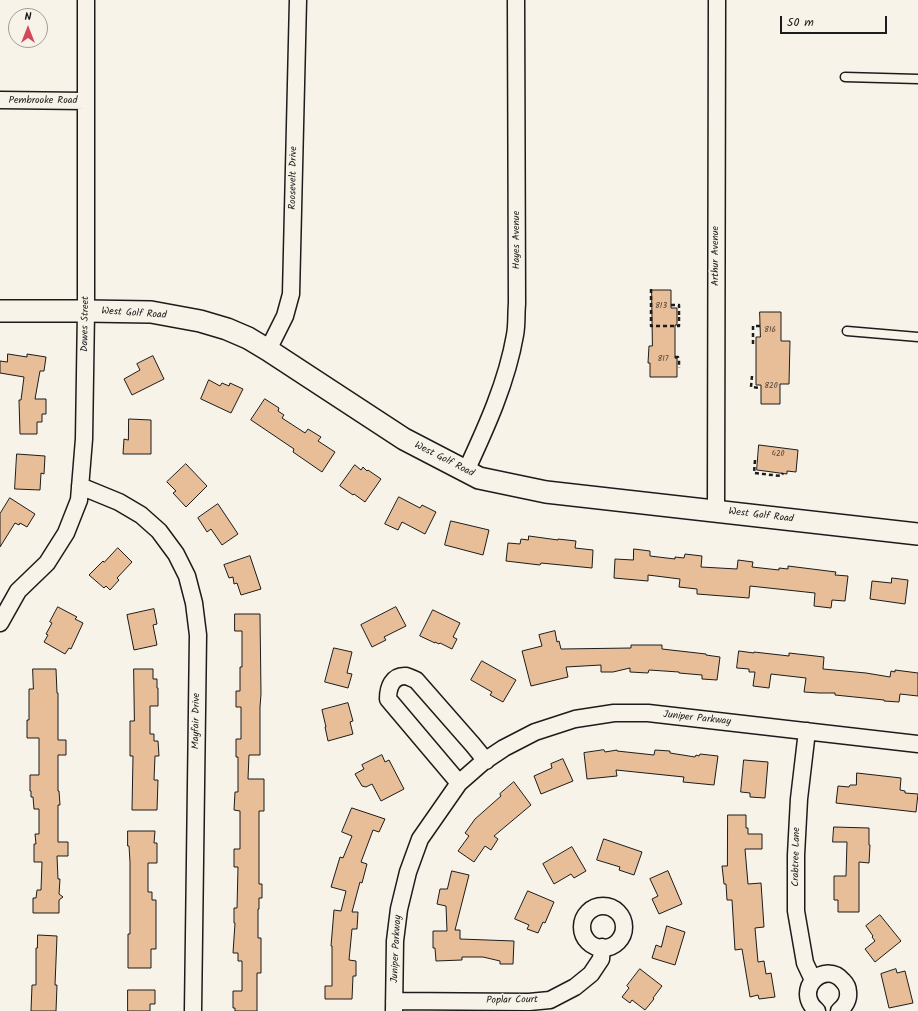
<!DOCTYPE html>
<style>
body{margin:0}
#map{position:relative;width:918px;height:1011px;overflow:hidden;background:#f7f3e8;font-family:Kalam,sans-serif}
canvas{display:block}
.north{position:absolute;left:8px;top:8px;width:40px;height:40px;box-sizing:border-box;background:#f7f3e8;border:1px solid #9f9d96;border-radius:50%;rotate:0deg;font-size:11px;font-weight:700;line-height:16px;text-align:center;color:#1c1c1c}
.north::after{content:'';display:block;margin:auto;width:14px;height:18px;background:#d1495b;clip-path:polygon(50% 0,100% 100%,50% 72%,0 100%)}
.scale{position:absolute;left:780px;top:16px;width:107px;height:18px;box-sizing:border-box;border:2px solid #1c1c1c;border-top:0;padding-left:5px;font-size:12px;line-height:14px;white-space:nowrap;color:#1c1c1c;-webkit-text-stroke:3px #f7f3e8;paint-order:stroke}
</style>
<div id="map">
<canvas width="918" height="1011"></canvas>
<div class="north">N</div>
<div class="scale">50 m</div>
</div>
<script>
const ctx = document.querySelector('canvas').getContext('2d');
ctx.lineJoin = 'round';
function fillPath(path, color) {
  ctx.fillStyle = color;
  ctx.fill(path, 'evenodd');
}
function trace(path, color, width, dash) {
  ctx.strokeStyle = color;
  ctx.lineWidth = width;
  ctx.lineCap = dash ? 'butt' : 'round';
  ctx.setLineDash(dash || []);
  ctx.stroke(path);
}
function label(font, color, halo, rows, align = 'center') {
  ctx.font = font + ' Kalam,sans-serif';
  ctx.lineWidth = 3;
  ctx.setLineDash([]);
  ctx.textBaseline = 'middle';
  ctx.strokeStyle = halo;
  ctx.fillStyle = color;
  for (const [text, x, y, turn = 0] of rows) {
    ctx.save();
    ctx.translate(x, y);
    ctx.rotate((+turn || 0) * Math.PI / 180);
    ctx.textAlign = isNaN(turn) ? turn : align;
    if (halo) ctx.strokeText(text, 0, 0);
    ctx.fillText(text, 0, 0);
    ctx.restore();
  }
}
const building = new Path2D(`
 M652 290H671V308H677V325H675V358H677V377H650V363H648L649 346H652Z
 M760 312H781V341H790L789 384H780V404H761V385H756V337H760Z
 M8 354 27 357V354L46 357 44 371H40L35 399H46V414H42V422H37V434H20L19 400H21L24 377 0 373V361L7 362Z
 M153 356 164 379 132 395 124 379 140 370 137 364Z
 M209 380 220 386 222 383 229 386 230 383 243 389 231 413 201 399Z
 M265 399 279 408 278 411 284 415 282 418 305 433 308 429 321 437 318 441 335 452 322 472 293 452 294 449 251 420Z
 M129 419 151 420V454H123L124 439 128 440Z
 M759 445 798 450 796 472 787 471V474L757 470Z
 M17 454 45 456 44 474 41 473 40 490 15 489Z
 M186 464 207 486 186 507 173 493 176 491 167 482Z
 M355 465 361 470 363 467 367 471 368 470 381 479 365 502 354 494 353 495 340 486Z
 M399 497 420 508 422 505 436 512 425 534 402 522 398 530 385 524Z
 M10 498 35 514 27 527 20 523 19 525 15 523 0 547V514Z
 M218 504 238 534 222 545 211 529 207 532 198 518Z
 M451 521 489 530 483 555 445 545Z
 M529 536 558 540V539L576 541 575 548 593 550 592 568 541 563 540 565 506 561 508 543 520 544 521 539 528 540Z
 M118 548 132 562 117 578 119 580 110 590 106 586 104 588 89 575 103 561 104 562Z
 M634 549 650 551V556L675 559V557L684 558 685 554 702 556 701 567 737 569 738 560 753 562 752 567 779 570V568L788 569V566L836 572 835 575 848 576 845 601 832 600 831 608 814 606 815 593 750 586 749 598 697 594V589L679 587 680 579 648 575V581L614 578 615 559 633 560Z
 M250 556 261 589 241 595 237 583 234 584 233 577 229 578 224 565Z
 M892 578 908 580 905 604 870 599 872 581 891 583Z
 M58 607 77 617 75 619 83 623 71 649 69 648 65 654 44 642 48 635 46 634 52 623 50 622Z
 M396 607 406 626 384 637 386 640 372 647 361 625Z
 M154 609 157 624 153 625 157 645 134 650 127 615Z
 M433 610 460 623 453 637 457 639 452 649 440 643 439 644 435 642V643L420 636Z
 M235 614H260L261 694 260 707V755H249L248 779H264V811H259V884H262V898H259V909H258V938H261V973H257V1011H235V1008H233V991H242V961H238V953H233L235 923H234V908H237L238 867H234V849H240V811L234 810 235 792H238V757H236V739H241V707H236V691H240V667H242V631H235Z
 M555 631 557 642 559 641 561 649 631 648V645H662V649L706 654V655L720 657 717 680 702 679V675L679 673V672L649 670 648 673 630 672V668L613 672H601V665L566 667 568 677 531 686 522 651 542 646 539 635Z
 M334 648 352 652 347 673 352 674 348 688 325 682Z
 M739 651 754 653V652L789 656V653L824 657 823 669 866 673 890 677 891 671 895 672V670L918 673V696L900 694 899 702 884 701V700L835 695V693H819L804 692 806 678 771 674 769 688 753 686 755 672H749V669L737 668Z
 M482 661 516 680 503 702 490 695 492 692 471 680Z
 M33 669H56L57 693H58V740H66V755H58V791H59L60 805H58V842H68V856H57L58 879H60L59 894 63 897 59 900V913H33V898H36L37 890H41L42 862H34V844H36L35 834H39V809H34L33 797H31V791H30V775H39V738H27V720H29V689H33Z
 M134 669H153V679H157V688H158V706H150V734H154V741H158L159 756H155L154 780H158L157 810H132L133 756H130V721H134Z
 M348 703 353 721 350 722 353 734 328 741 325 727H326L322 710Z
 M604 750 605 752 617 750V751L654 755 655 750 670 751V753L695 757 696 755 699 756 700 754 718 756 714 785 683 782 684 777 616 770 617 776 587 779 584 753Z
 M382 755 385 762 389 760 404 789 381 801 372 784 366 787 362 786 355 774 364 769 362 765Z
 M563 759 573 781 541 794 534 776 552 768 551 764Z
 M744 760 768 762 765 798 750 797V793L741 792Z
 M857 773 901 778 900 790 905 791V793L918 794 916 812 836 803 838 786 849 787 850 785H856Z
 M514 782 531 805 494 836 498 839 491 850 485 846 474 862 458 851 469 836 465 833 475 819 501 796 500 794Z
 M352 808 385 819 379 832 373 830 361 862 367 864 362 883 360 882 352 912H358L357 929H352L349 960 356 961V976H353L352 999H325V986H332V946H331L334 910 341 911 346 891 331 887 340 857 343 858 352 836 342 832Z
 M728 815H746V828H748V834H762V849H745L748 884 761 883 764 927 755 928 758 962 764 961 766 974 771 973 775 997 759 999 758 995 750 997 742 949 735 950 732 900H727L726 884H724L722 866H727Z
 M834 827 869 828V845H870L869 863 859 862V912H838V900H834V876H846L847 842H833Z
 M128 831H155L154 843H157V863H148V892H152V900H156V949H151V968H128V934H130V862L129 846H128Z
 M604 839 642 852 634 875 619 870 620 867 597 860Z
 M572 847 586 871 574 878 571 874 554 884 543 864Z
 M452 871 469 875 455 930H460V939L514 941 513 964H500V961L483 957H462V960L436 961 435 948H433V931H447L446 906 437 904 440 889H447Z
 M668 871 682 904 659 914 652 899 658 896 650 879Z
 M528 891 554 902 545 923 543 922 538 933 527 929 529 925 515 919Z
 M880 915 901 941 875 962 865 949 875 941 872 937 873 936 866 926Z
 M667 926 685 932 675 965 652 958 656 945 661 947Z
 M38 935 57 936 55 985H57L56 1011H31L32 985H36V948H37Z
 M640 969 662 986 653 998 654 999 645 1010 632 1000 630 1003 622 997 629 988 627 986Z
 M896 969 897 973 905 971 913 1003 889 1008 881 974Z
 M128 990H155V1004H150V1011H128Z`);
fillPath(building, '#e8be98');
trace(building, '#1c1c1c', 1);
const service = new Path2D(`
 M845 77 918 79
 M847 331 918 337`);
const minor = new Path2D(`
 M0 100 86 101
 M268 350 285 316 291 294 298 0
 M466 471C486 428 507 382 515 335 517 325 516 314 517 304L516 0
 M80 486 119 502 141 515 159 531 176 554 187 576 194 603 198 635 193 1011
 M716 511 717 0
 M0 623 18 591 47 563 66 533 79 500 84 439 86 311V0
 M807 731 799 799 796 855V911L805 963 813 980
 M459 783 388 699C388 688 392 675 406 676 410 677 413 679 416 680L473 745 486 761
 M582 927a21 21 0 1 1 42 0a21 21 0 1 1-42 0Z
 M394 1001 529 1002 550 1000 575 987 591 974 601 959 602 947
 M394 1011 395 941 399 909 408 872 420 839 459 783 483 762 504 748 535 732 575 719 614 713H648L918 744
 M817 1011C792 990 825 959 843 981 846 984 848 988 848 992 849 1000 845 1006 839 1011`);
const tertiary = new Path2D(`
 M0 311H86L151 312 200 321 227 329 248 338 268 350 404 439 479 478 546 492 918 534`);
trace(service, '#1c1c1c', 11);
trace(minor, '#1c1c1c', 19);
trace(tertiary, '#1c1c1c', 24);
trace(new Path2D(`
 M651 289V326H679V316
 M671 305H679V316
 M753 344V326H760
 M675 357H678L679 359V368
 M752 376 751 387 761 388
 M755 460 754 473 781 476 783 473`), '#1c1c1c', 2.5, [4, 3]);
trace(service, '#f7f3e8', 8);
trace(minor, '#f7f3e8', 16);
trace(tertiary, '#f7f3e8', 21);
label('8px', '#4f443b', null, [
 ["813",661,307],
 ["816",770,331],
 ["817",663,360],
 ["820",771,387],
 ["420",778,455]
]);
label('10px', '#1c1c1c', '#f7f3e8', [
 ["Pembrooke Road",43,101],
 ["Roosevelt Drive",294,178,-89],
 ["Hayes Avenue",517,240,-90],
 ["Arthur Avenue",716,256,-90],
 ["West Golf Road",134,314,4],
 ["Dawes Street",86,324,-89],
 ["West Golf Road",444,460,27],
 ["West Golf Road",761,516,7],
 ["Juniper Parkway",697,719,6],
 ["Mayfair Drive",197,721,-89],
 ["Crabtree Lane",797,857,-89],
 ["Juniper Parkway",397,949,-87],
 ["Poplar Court",512,1001,-1]
]);
</script>
